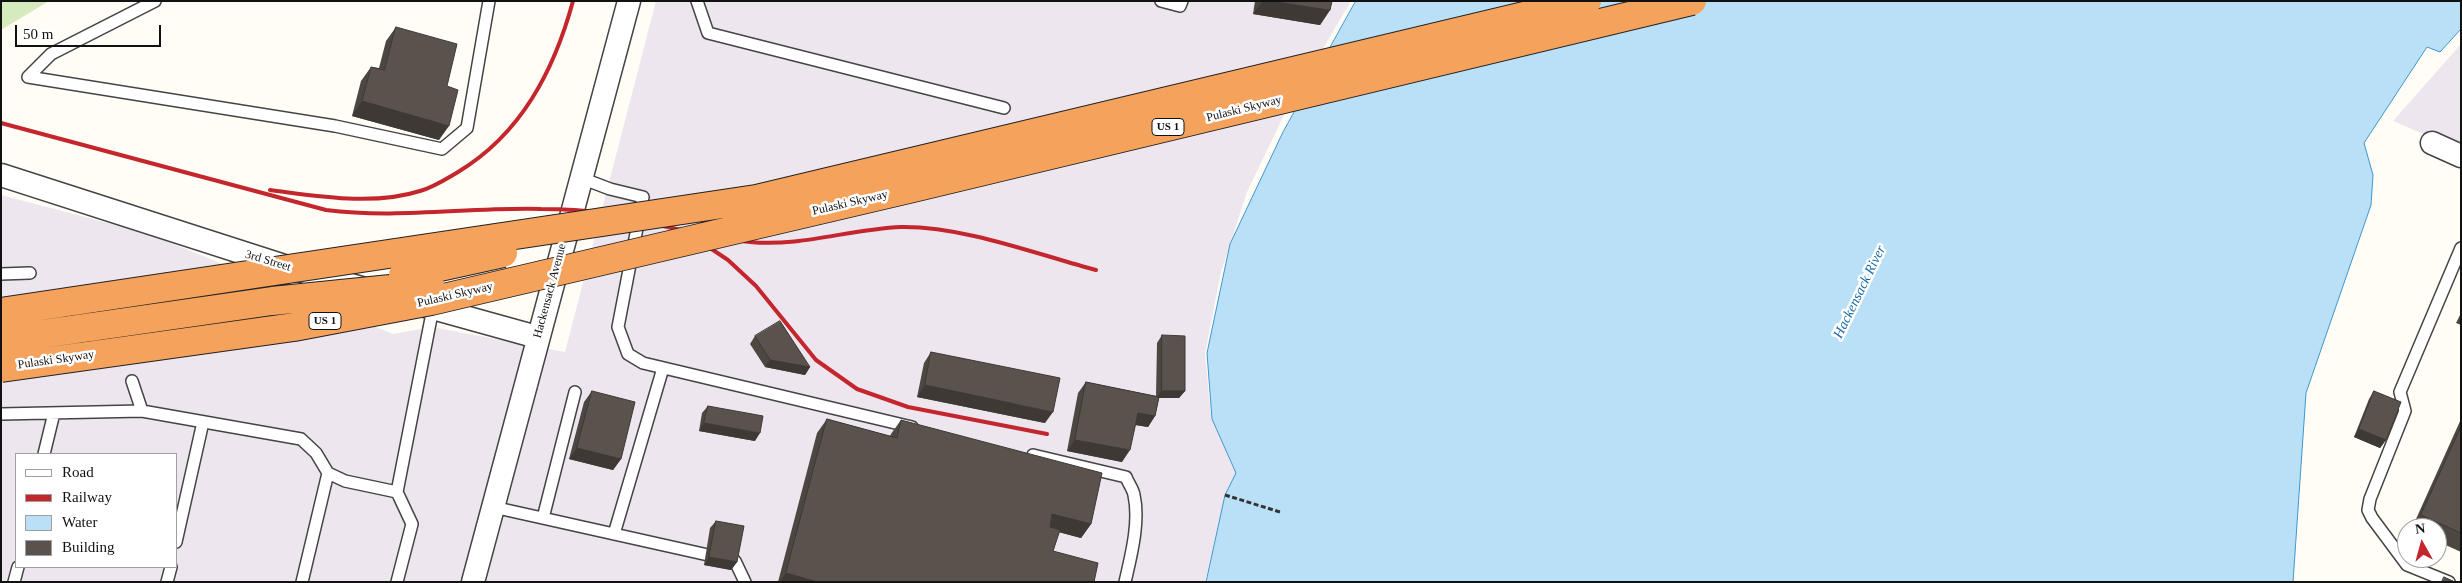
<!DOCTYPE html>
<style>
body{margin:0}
#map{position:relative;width:2462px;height:583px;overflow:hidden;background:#fffdf5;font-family:Georgia,serif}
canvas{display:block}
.frame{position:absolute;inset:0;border:2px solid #111;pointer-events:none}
.legend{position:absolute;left:15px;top:453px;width:162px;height:115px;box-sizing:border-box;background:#fff;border:1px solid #a0a0a0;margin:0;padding:6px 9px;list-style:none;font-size:15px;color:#111}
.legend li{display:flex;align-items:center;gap:10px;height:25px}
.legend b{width:25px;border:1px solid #a0a0a0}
.north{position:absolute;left:2397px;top:518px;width:50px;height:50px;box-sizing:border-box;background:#fff;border:1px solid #a0a0a0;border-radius:50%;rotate:353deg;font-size:14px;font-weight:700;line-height:20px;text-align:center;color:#111}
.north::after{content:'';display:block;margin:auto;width:18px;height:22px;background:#c4262e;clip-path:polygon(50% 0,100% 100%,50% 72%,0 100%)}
.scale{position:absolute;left:15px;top:25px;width:146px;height:22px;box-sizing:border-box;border:2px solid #111;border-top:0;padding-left:6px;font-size:15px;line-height:18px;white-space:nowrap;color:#111;-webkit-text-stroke:4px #fff;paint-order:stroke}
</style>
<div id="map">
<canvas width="2462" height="583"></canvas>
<div class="frame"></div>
<ul class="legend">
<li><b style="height:6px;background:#fff"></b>Road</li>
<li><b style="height:6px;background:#c4262e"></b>Railway</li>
<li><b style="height:14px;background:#b9e0f7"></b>Water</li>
<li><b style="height:14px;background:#5a524d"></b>Building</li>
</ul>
<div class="north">N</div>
<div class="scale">50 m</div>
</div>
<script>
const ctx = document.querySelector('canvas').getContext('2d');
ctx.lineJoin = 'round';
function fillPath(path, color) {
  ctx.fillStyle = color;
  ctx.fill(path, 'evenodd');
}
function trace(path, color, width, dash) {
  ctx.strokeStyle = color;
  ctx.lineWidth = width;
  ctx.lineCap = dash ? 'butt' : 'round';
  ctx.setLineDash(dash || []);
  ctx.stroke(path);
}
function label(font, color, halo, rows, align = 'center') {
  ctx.font = font + ' Georgia,serif';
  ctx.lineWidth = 5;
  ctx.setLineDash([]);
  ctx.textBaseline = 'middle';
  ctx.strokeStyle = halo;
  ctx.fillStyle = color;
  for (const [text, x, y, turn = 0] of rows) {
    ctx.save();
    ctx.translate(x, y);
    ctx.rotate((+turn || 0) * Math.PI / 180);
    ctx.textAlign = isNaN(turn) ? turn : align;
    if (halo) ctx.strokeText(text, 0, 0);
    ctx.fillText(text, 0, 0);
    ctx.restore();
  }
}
fillPath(new Path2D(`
 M656 1H1351L1285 113 1247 192 1221 272 1205 353 1211 418 1237 474 1225 495 1205 582H1V195L147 233 393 334 432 327 565 352ZM16 454H176V567H16Z
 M2461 44V150L2393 121Z`), '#eee6ef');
fillPath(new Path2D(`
 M1 1H49L1 30Z`), '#d5ebbd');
const water = new Path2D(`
 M1356 1H2461V29L2440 52 2427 47 2364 143 2373 175 2371 205 2306 393 2293 582H1206L1225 495 1236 473 1212 419 1207 353 1230 244 1283 132Z`);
fillPath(water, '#b9e0f7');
trace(water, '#3f96cf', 1);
const service = new Path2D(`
 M697 1 708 33 1004 108
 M1161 1 1180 6 1182 1
 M28 77 335 126 442 149 467 128 489 1
 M28 77 51 54 155 1
 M581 178 610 189 643 197 618 327 628 354 643 363 912 427
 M1 274 30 273
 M132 381 142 411
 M1 414 142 411 301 439 316 453 328 473 345 481 397 492 412 524 397 582
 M44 454 54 413
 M1033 455 1126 477C1128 483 1133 489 1134 495 1140 522 1131 556 1125 582
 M397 492 433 308
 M493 507 735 561 745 582
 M543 518 575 392
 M614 534 663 368
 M176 542 203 422
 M14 582 18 567
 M167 582 171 567
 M302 582 328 473
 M2449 582 2407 565 2372 518 2368 510 2370 499 2405 411 2400 392 2461 248`);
const minor = new Path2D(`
 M2432 143 2461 156
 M1 175 281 265 365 289
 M418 304 537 337
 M473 582 629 1`);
trace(service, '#444', 14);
trace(minor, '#444', 25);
trace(new Path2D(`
 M1225 495 1280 512`), '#333', 3, [5, 2.5]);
trace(service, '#fff', 11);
trace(minor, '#fff', 22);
trace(new Path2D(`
 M1 123 326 210C397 219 469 207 541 209 562 209 583 210 604 213 652 222 700 237 750 242 801 247 850 229 901 227 963 226 1036 254 1096 270
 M270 190C318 196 373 206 420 191 434 187 446 179 458 172 521 134 554 71 573 1
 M689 237 707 246 728 260 756 286 816 360 857 389 908 407 1047 434`), '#c4262e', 4);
const motorwayBridge = new Path2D(`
 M403 275 503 253
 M1 312 756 199 1587 1
 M1 340 272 301 430 285
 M1 368 294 327 431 301 913 188 1692 1`);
trace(motorwayBridge, '#222', 30, []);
trace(motorwayBridge, '#f5a25d', 28);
fillPath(new Path2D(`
 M1255 1H1332L1330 10 1320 25 1253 14Z
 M396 27 447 86 439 140 352 116 361 81 371 67 379 68 386 41Z
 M2461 313V325L2456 323Z
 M1162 335 1185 391 1179 398H1159L1155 416 1148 427 1135 425 1122 462 1067 451 1078 393 1086 382 1156 396 1157 343Z
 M755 336 810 367 805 375 765 367 750 344Z
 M931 352 1045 423 917 397 924 363Z
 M592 391 621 459 613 470 569 459 584 402Z
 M2374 391 2386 440 2380 448 2354 437 2369 399Z
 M708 406 755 441 699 431 702 413Z
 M827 419 890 436 891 434 901 420 1091 524 1081 538 1059 532 1053 551 1094 582H778L817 433Z
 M2461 419V552L2437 541V528H2412Z
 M716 521 737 562 731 570 704 565 710 528Z`), '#4d4742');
fillPath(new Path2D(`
 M1263 1H1270L1330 10 1320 25 1253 14Z
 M362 101 449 126 439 140 352 116Z
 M770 360 810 367 805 375 765 367Z
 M925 385 1053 412 1045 423 917 397Z
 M1162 391H1185L1179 398H1156Z
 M1138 413 1155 416 1148 427 1130 424Z
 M704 423 760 433 755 441 699 431Z
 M2359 429 2386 440 2380 448 2354 437Z
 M1075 440 1130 450 1122 462 1067 451Z
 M577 448 621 459 613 470 569 459Z
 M1052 514 1091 524 1081 538 1043 528Z
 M709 557 737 562 731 570 704 565Z
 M786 573 818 582H780Z`), '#3f3936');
const building = new Path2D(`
 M1270 1H1332L1330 10Z
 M396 27 457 44 447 86 458 90 449 126 362 101 371 67 384 70Z
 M780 321 810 367 770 360 755 336Z
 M1162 335 1185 336V391H1162Z
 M931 352 1060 378 1053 412 925 385Z
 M1086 382 1159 397 1155 416 1138 413 1130 450 1075 440Z
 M592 391 635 402 621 459 577 448Z
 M2374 391 2401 402 2386 440 2359 429Z
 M708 406 763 416 760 433 704 423Z
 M827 419 897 438 901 420 1102 473 1091 524 1052 514 1050 527 1060 530 1053 551 1098 563 1094 582H818L786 573Z
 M2461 427V533L2421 515Z
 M716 521 744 526 737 562 709 557Z
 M2444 577 2455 582H2442Z`);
fillPath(building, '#5a524d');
trace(building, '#3f3936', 1);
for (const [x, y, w] of [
 [1168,127,32],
 [325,321,32]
]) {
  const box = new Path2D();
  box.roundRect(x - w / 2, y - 8.5, w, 17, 4);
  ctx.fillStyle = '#fff';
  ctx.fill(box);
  trace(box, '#111', 1);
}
label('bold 11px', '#111', null, [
 ["US 1",1168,127],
 ["US 1",325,321]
]);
label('12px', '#111', '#fff', [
 ["Pulaski Skyway",1244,109,-14],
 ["Pulaski Skyway",850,203,-13],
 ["3rd Street",268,261,17],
 ["Hackensack Avenue",550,291,-75],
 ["Pulaski Skyway",455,295,-13],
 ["Pulaski Skyway",56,360,-8]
]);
label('italic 14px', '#1768a6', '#fff', [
 ["Hackensack River",1860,292,-64]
]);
</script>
